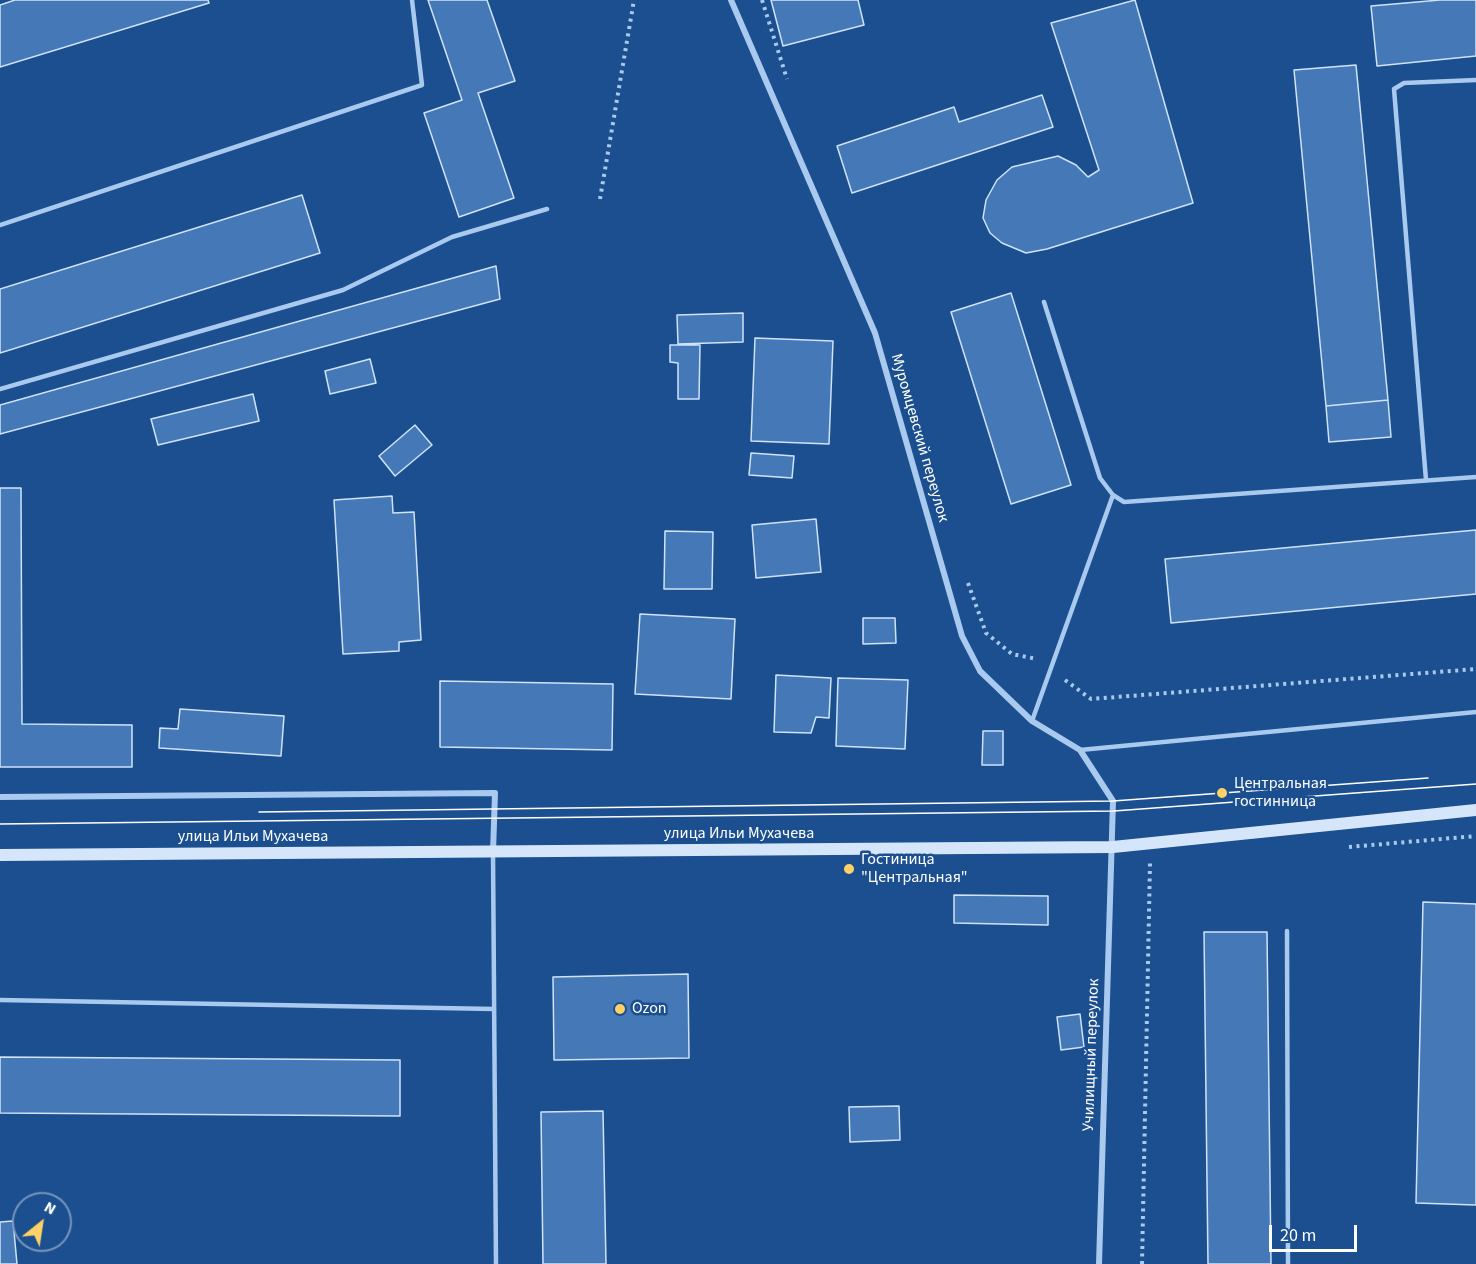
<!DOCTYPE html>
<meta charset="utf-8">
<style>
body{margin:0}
#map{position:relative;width:1476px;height:1264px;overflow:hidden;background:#1b4f8f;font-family:"Source Sans 3",sans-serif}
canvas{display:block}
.north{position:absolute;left:12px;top:1192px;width:60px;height:60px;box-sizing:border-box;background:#1b4f8f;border:2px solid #7695bc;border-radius:50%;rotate:30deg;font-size:16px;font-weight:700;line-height:24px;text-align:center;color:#fff}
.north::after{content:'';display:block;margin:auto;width:21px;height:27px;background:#ffd166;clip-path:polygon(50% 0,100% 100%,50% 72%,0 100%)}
.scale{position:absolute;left:1269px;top:1225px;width:88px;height:27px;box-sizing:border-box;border:3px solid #fff;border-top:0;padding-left:8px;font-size:18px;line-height:21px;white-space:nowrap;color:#fff;-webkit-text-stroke:4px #1b4f8f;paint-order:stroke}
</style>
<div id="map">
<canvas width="1476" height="1264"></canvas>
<div class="north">N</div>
<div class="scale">20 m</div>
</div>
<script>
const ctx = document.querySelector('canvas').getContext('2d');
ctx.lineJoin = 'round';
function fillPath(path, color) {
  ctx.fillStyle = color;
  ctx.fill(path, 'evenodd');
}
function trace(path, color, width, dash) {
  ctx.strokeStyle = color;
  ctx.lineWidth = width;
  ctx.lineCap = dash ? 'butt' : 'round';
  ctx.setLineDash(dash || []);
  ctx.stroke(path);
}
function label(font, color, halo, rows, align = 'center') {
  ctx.font = font + ' "Source Sans 3",sans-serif';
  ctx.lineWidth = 5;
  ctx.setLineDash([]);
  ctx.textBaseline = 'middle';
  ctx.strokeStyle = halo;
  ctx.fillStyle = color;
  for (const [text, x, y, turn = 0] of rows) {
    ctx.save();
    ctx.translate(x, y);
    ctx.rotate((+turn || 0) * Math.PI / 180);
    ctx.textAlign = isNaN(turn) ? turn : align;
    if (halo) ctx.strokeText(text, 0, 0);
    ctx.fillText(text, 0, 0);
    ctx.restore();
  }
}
const building = new Path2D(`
 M15 0H208L209 3 0 67V5Z
 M428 0H487L515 81 478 93 514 198 459 217 424 113 462 100Z
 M771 0H858L864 25 783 46Z
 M1135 0 1193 203 1047 249 1026 253 1002 243 990 233 983 218 986 200 997 180 1012 167 1058 156 1076 165 1088 177 1099 170 1051 23Z
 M1440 0H1476V56L1377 66 1371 6Z
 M1356 65 1388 400 1326 406 1294 70Z
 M1042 95 1053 127 852 193 837 146 954 107 959 122Z
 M302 195 320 253 0 353V289Z
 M496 266 500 299 0 434V405Z
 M1011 293 1071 485 1011 504 951 312Z
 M743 313V342L678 344 677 315Z
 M755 338 833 341 829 444 751 441Z
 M670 345H700L699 399H678V363L670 362Z
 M370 359 376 383 330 394 325 371Z
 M253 394 259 421 158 445 151 419Z
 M1388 400 1391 437 1329 442 1326 406Z
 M415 425 432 445 395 476 379 456Z
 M751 453 794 456 792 478 749 475Z
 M0 488H21L22 724 132 725V767H0Z
 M392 496 393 513 414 512 421 640 399 642V651L343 654 334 500Z
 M816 519 821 572 756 578 752 525Z
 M1476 530V594L1171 623 1165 559Z
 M665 531 713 532 712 589H664Z
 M640 614 735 619 731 699 635 694Z
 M863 618H895L896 643 863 644Z
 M776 675 831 678 829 718 816 717 811 733 774 732Z
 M838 678 908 680 905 749 836 746Z
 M440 681 613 684 612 750 440 747Z
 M180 709 284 716 281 756 159 748 160 728 178 729Z
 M983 731H1003V765H982Z
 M954 895 1048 896V925L954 923Z
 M1423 902 1476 904V1205L1416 1203Z
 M1204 932H1267L1271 1264H1208Z
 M688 974 689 1058 554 1060 553 977Z
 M1080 1014 1084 1047 1061 1050 1057 1017Z
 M0 1057 400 1060V1116L0 1113Z
 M899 1106 900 1140 850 1142 849 1107Z
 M603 1111 606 1264H543L541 1112Z
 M13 1221 17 1264H0V1222Z`);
fillPath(building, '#4478b7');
trace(building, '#cfe3fa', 1.5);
trace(new Path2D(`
 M762 0 787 79
 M600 199 634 0
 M968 583 986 633 1012 654 1037 659
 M1065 680 1091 699 1476 669
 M1349 847 1476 836
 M1142 1264 1150 863`), '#a9c9ee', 4, [3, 4.5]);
trace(new Path2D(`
 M0 225 422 85 412 0
 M1044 302 1100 478 1113 495 1124 502 1476 477
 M0 389 343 290 452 237 547 209
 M1426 480 1394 89 1404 83 1476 80
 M1032 721 1113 495
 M1080 750 1476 712
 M493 852 496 1264
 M1287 931 1288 1264
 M0 1000 494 1009`), '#a9c9ee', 4.5);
trace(new Path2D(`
 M731 0 875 333 962 636 980 671 1032 721 1080 750 1113 801 1099 1264
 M0 797 495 793 493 852`), '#a9c9ee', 6);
trace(new Path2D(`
 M0 855 1113 847 1476 810`), '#d6e6fa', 12);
trace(new Path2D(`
 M259 812 1113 801 1428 778
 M0 824 1114 811 1476 784`), '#fff', 1.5);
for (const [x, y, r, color] of [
 [1222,793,6,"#ffd166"],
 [849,869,6,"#ffd166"],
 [620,1009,6,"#ffd166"]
]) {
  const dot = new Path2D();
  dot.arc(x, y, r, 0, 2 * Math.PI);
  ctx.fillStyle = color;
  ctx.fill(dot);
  trace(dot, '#1b4f8f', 2);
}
label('16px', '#fff', '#1b4f8f', [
 ["Муромцевский переулок",919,438,74],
 ["улица Ильи Мухачева",739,834],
 ["улица Ильи Мухачева",253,837],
 ["Училищный переулок",1092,1055,-88]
]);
label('16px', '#fff', '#1b4f8f', [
 ["Центральная",1234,784],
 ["гостинница",1234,802],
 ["Гостиница",861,860],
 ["\"Центральная\"",861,878],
 ["Ozon",632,1009]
], 'left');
</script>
